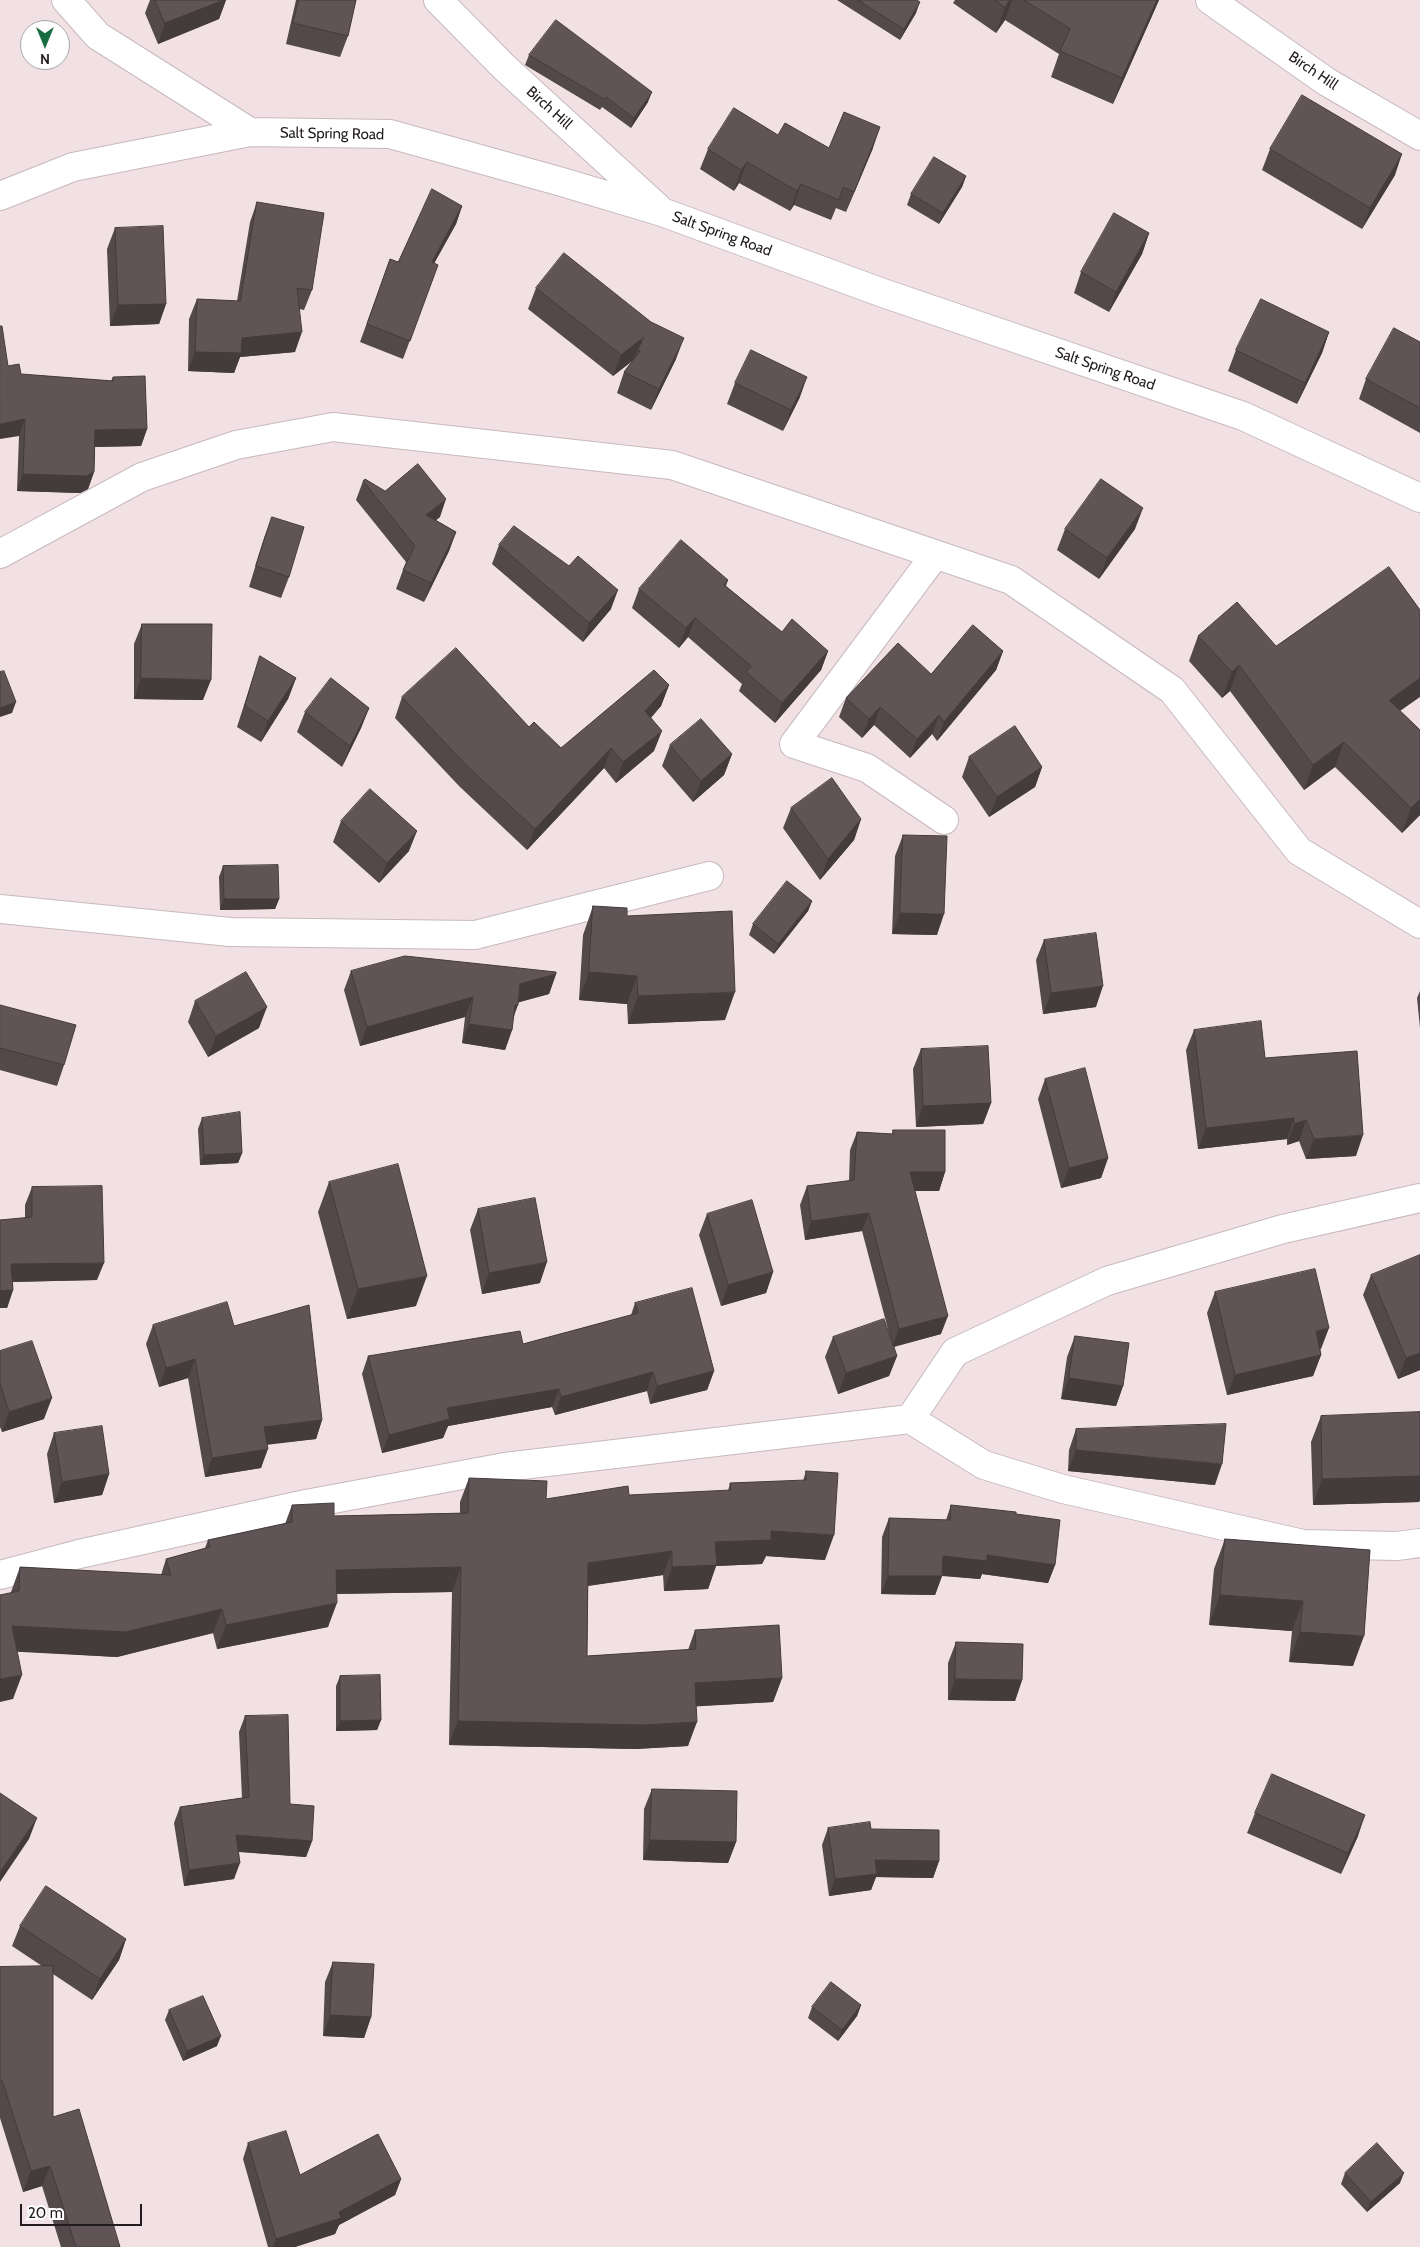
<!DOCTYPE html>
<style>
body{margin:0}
#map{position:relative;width:1420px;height:2247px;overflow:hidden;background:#f1e1e4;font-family:Cabin,sans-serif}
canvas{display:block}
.north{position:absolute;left:20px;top:20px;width:50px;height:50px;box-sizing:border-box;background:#fff;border:1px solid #a7a4a5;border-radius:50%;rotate:180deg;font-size:14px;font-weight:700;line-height:20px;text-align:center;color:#221c1e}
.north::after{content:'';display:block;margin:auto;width:18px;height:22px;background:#166c3f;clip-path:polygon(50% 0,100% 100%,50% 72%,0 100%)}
.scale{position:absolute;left:20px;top:2204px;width:122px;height:22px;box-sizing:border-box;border:2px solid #221c1e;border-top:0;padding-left:6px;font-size:15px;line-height:18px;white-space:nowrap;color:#221c1e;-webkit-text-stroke:4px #fff;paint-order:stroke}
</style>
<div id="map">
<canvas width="1420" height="2247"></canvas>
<div class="north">N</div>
<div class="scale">20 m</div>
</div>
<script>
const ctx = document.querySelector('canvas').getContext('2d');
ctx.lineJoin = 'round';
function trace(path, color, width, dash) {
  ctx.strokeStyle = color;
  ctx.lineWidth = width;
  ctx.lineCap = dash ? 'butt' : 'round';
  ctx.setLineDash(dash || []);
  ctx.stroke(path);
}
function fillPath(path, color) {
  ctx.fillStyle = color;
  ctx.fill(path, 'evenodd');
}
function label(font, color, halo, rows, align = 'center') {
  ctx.font = font + ' Cabin,sans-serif';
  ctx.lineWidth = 5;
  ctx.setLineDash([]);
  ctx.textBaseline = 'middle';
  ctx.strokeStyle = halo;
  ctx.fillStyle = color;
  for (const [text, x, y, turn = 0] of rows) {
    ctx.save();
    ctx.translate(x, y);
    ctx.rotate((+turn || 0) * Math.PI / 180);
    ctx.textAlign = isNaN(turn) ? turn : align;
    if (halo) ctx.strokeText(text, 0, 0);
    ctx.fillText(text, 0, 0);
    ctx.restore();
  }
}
const minor = new Path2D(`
 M66 0 98 36 250 132
 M438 0 504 67 657 207
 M1210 0 1327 82 1420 136
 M0 196 73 167 250 132 390 134 562 182 662 212 883 293 1243 416 1420 498
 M0 554 142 477 236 445 333 427 672 465 1011 580 1172 690 1299 851 1420 924
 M935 555 794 744 867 768 944 820
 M0 909 230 932 475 935 709 876
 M910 1419 984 1465 1063 1489 1303 1544 1397 1546 1420 1543
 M0 1575 79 1554 306 1504 505 1467 910 1419 955 1352 1107 1281 1283 1229 1420 1198`);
trace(minor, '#c8b9bc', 30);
trace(minor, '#fff', 28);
fillPath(new Path2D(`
 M150 0H226L219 19 158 44 145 13Z
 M296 0H356L348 36 340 57 286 44Z
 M837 0H917L916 13 900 40Z
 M955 0H1159L1113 104 1051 77 1059 54 1005 20 996 33 953 3Z
 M529 55 648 102 631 128 602 107 600 110 525 65Z
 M778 135 829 148H873L846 212 836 208 831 220 794 205 790 211 739 183 734 191 700 169 708 149Z
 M1270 149 1395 175 1362 229 1262 170Z
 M966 176 962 187 939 224 907 205 911 194Z
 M257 202 312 290 304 310 299 309 295 352 240 357 234 373 188 371 189 319 197 299 237 301 250 222Z
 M462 206 456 224 434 263 438 265 403 359 360 342 390 259 398 262Z
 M115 228 166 304 159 324 110 326 107 249Z
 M1149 233 1142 254 1109 312 1074 293 1081 272Z
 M536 288 676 359 651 410 617 393 624 372 634 360 613 376 528 309Z
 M1329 332 1322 353 1297 404 1228 371 1236 350Z
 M1420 342V433L1359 399 1366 379Z
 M8 366 21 374 111 381 113 377 147 429 141 446 95 447 94 472 88 489 80 493 17 491 19 436Z
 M735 383 800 397 783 431 727 404Z
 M363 481 385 491 440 517 436 520 456 532 449 551 424 602 396 589 406 562 356 500Z
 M272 517 289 577 281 598 249 587 264 538Z
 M1065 529H1135L1099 579 1057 550Z
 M499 545 569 566 611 609 583 642 492 564Z
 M728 580 726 586 782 632 828 651 821 670 775 723 739 691 742 684 688 637 679 648 632 608 639 589Z
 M142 624 203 700 134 699V644Z
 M1198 636 1276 646 1400 711 1420 730V815L1402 833 1335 767 1304 790 1230 691 1222 698 1189 661Z
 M1003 651 996 670 937 741 932 734 910 758 874 725 862 738 839 717 846 698 931 674Z
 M260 656 296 678 288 699 261 742 237 727 253 677Z
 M669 685 661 706 651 718 654 751 616 783 604 768 527 850 459 786 395 718 402 697 529 727 561 748Z
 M369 708 361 728 342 767 297 732 305 712Z
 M670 745 732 754 724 775 693 802 662 766Z
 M969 757 1042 767 1035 787 989 817 962 777Z
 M791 808 861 819 854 840 820 880 783 828Z
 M341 821 409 851 379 883 333 842Z
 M903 835 937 935 892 934 895 856Z
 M223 866 279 899 275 909 220 910 219 877Z
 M812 901 808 911 774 954 749 935 753 924Z
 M593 906 627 916 725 1020 628 1024 627 1004 579 1000 583 935Z
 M1044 940 1096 1007 1043 1014 1036 960Z
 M351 971 556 974 549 994 518 1002 513 1018 512 1030 505 1050 462 1043 465 1017 360 1046 344 990Z
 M1420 991V1028L1417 998Z
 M195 1001 259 1028 208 1057 188 1022Z
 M0 1005 64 1065 57 1086 0 1070Z
 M1194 1030 1265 1058 1356 1156 1306 1159 1299 1141 1287 1145V1139L1198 1149 1186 1050Z
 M921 1049 991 1103 983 1124 916 1127 913 1069Z
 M1045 1079 1108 1158 1101 1178 1061 1188 1038 1099Z
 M202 1118 242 1153 238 1163 200 1165 198 1129Z
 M893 1130 945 1172 939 1191H915L941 1334 894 1347 897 1356 889 1376 838 1394 825 1357 833 1337 889 1333 862 1231 805 1240 800 1205 807 1186 849 1181 850 1150 857 1132 892 1134Z
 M329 1182 416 1306 347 1319 318 1212Z
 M32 1187 97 1280 13 1282V1290L7 1308H0V1220L25 1218V1205Z
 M478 1209 540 1283 482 1294 470 1230Z
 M707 1214 773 1272 766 1293 721 1306 699 1235Z
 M1371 1275 1420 1370 1398 1379 1363 1295Z
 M1215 1292 1321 1349H1320L1321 1355 1313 1376 1227 1395 1207 1313Z
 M635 1303 714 1371 707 1390 650 1404 647 1391 555 1415 552 1407 448 1426 443 1438 382 1453 362 1374 368 1356 523 1344 631 1315Z
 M153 1325 234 1326 322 1420 316 1439 267 1444 261 1468 205 1477 188 1378 159 1387 146 1344Z
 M1075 1336 1123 1386 1116 1406 1061 1399 1067 1357Z
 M0 1351 44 1419 2 1432 0 1427Z
 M1420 1412V1500L1419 1502 1313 1505 1311 1442 1321 1416Z
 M1076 1429 1215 1485 1068 1471 1069 1450Z
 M54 1433 109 1474 102 1495 54 1503 47 1454Z
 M806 1471 825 1560 766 1556 762 1564 716 1566 708 1589 664 1591 663 1575 588 1586 587 1656 688 1650 695 1630 782 1678 773 1702 696 1706 688 1746 635 1749 449 1745 452 1592 336 1594 328 1627 217 1649 213 1633 117 1657 17 1651 13 1699 11 1592 20 1567 161 1575 166 1559 205 1548 208 1540 285 1524 292 1505 334 1516 460 1513V1502L469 1478 546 1499 728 1491 730 1483 803 1481Z
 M951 1505 1016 1514 1055 1565 1048 1583 982 1574 980 1579 942 1576 935 1595 881 1594 882 1537 889 1518 946 1520Z
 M1225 1539 1370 1550 1353 1666 1289 1662 1292 1631 1209 1625 1214 1569Z
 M956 1642 1022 1680 1015 1701 948 1700V1663Z
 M340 1676 381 1720 377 1730 336 1731V1686Z
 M245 1716 290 1804 312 1841 306 1857 239 1852 234 1879 184 1886 174 1823 180 1807 242 1798 239 1732Z
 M652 1789 736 1842 728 1863 643 1860 644 1809Z
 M1255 1813 1358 1836 1341 1874 1247 1833Z
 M828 1828 871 1829 939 1861 933 1878 876 1877 871 1890 829 1896 822 1845Z
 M20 1926 126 1939 119 1960 92 2000 53 1974V2117L120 2247H61L42 2186 23 2192 0 2118V1967L42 1966 12 1946Z
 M333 1962 371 2017 364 2038 323 2036 325 1982Z
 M861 2005 857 2016 838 2041 808 2018 812 2007Z
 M169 2010 217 2046 183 2061 165 2020Z
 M248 2143 300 2175 401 2179 395 2195 339 2225 335 2234 295 2247H268L243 2159Z
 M1345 2173 1400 2183 1367 2212 1341 2184Z`), '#53484a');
fillPath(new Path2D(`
 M224 0H226L219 19 158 44 165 23Z
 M1010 0H1012L1005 20 996 33 1005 7Z
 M1157 0H1159L1113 104 1122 78Z
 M920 2 916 13 900 40 904 29Z
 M652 92 648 102 631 128 634 118Z
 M880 127 873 148 846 212Z
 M1402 154 1395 175 1362 229 1370 208Z
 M747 162 739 183 734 191 741 170Z
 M966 176 962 187 939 224 943 213Z
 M801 184 794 205 790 211 797 191Z
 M462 206 456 224 425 280 432 262Z
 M1149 233 1142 254 1109 312 1116 292Z
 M166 304 159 324 110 326 118 305Z
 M302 332 295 352 240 357 234 373 188 371 195 352 242 338Z
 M1329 332 1322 353 1297 404 1305 383Z
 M644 337 638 349 634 359 613 376 621 355Z
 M684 338 676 359 651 410 659 389Z
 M807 377 800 397 783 431 791 410Z
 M25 419 19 436 0 439V424Z
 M147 429 141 446 89 447 95 430Z
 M94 472 88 489 80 493 17 491 23 474Z
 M446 499 440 517 419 534 426 515Z
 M1143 508 1135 529 1099 579 1107 558Z
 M456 532 449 551 424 602 431 583Z
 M618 590 611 609 583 642 589 623Z
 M695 618 688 637 679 648 686 628Z
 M828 651 821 670 775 723 782 703Z
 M1003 651 996 670 937 741 944 722Z
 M1239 665 1230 691 1222 698 1232 672Z
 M141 678 211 680 203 700 134 699Z
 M296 678 288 699 261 742 268 721Z
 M1420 678V697L1380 725 1389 700Z
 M669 685 661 706 637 732 645 711Z
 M16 702 12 713 0 717V708Z
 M880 707 874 725 862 738 869 719Z
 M369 708 361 728 342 767 350 746Z
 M939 715 932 734 910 758 917 739Z
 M662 731 654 751 616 783 623 762Z
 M1344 742 1335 767 1304 790 1313 765Z
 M611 748 604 768 527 850 535 829Z
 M732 754 724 775 693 802 701 781Z
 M1042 767 1035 787 989 817 997 797Z
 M1420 799V815L1402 833 1411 808Z
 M861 819 854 840 820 880 828 859Z
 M417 831 409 851 379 883 387 863Z
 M224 899H279L275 909 220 910Z
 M812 901 808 911 774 954 778 944Z
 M900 913 944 914 937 935 892 934Z
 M589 972 637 976 627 1004 579 1000Z
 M556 974 549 994 513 1004 520 984Z
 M1103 986 1096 1007 1043 1014 1051 993Z
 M735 992 725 1020 628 1024 638 996Z
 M473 997 465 1017 360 1046 367 1027Z
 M515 1005H518L511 1024Z
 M267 1007 259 1028 208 1057 216 1036Z
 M469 1024 512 1030 505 1050 462 1043Z
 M991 1103 983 1124 916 1127 923 1106Z
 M1294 1118 1287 1139 1198 1149 1206 1128Z
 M1306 1120 1299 1141 1287 1145 1294 1124Z
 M1363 1135 1356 1156 1306 1159 1314 1139Z
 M242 1153 238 1163 200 1165 204 1155Z
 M1108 1158 1101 1178 1061 1188 1069 1168Z
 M910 1172H945L939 1191H903Z
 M869 1213 862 1231 805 1240 811 1221Z
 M547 1262 540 1283 482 1294 489 1273Z
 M104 1263 97 1280 5 1282 11 1264Z
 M773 1272 766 1293 721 1306 728 1285Z
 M427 1276 416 1306 347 1319 358 1289Z
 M13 1290 7 1308H0V1291Z
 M948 1316 941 1334 892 1347 899 1329Z
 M1329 1328 1321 1349 1308 1352 1316 1331Z
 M1420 1353V1370L1398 1379 1406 1358Z
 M1321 1355 1313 1376 1227 1395 1235 1375Z
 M897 1356 889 1376 838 1394 846 1373Z
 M195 1359 188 1378 159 1387 166 1368Z
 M714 1371 707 1390 650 1404 657 1386Z
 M653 1372 647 1391 555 1415 561 1397Z
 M1069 1378 1123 1386 1116 1406 1061 1399Z
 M559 1389 552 1407 448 1426 443 1438 382 1453 389 1435 447 1408Z
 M52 1398 44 1419 2 1432 9 1412Z
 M322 1420 316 1439 257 1446 264 1427Z
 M268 1449 261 1468 205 1477 212 1458Z
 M1076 1450 1222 1464 1215 1485 1068 1471Z
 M109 1474 102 1495 54 1503 62 1482Z
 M1420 1476V1500L1419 1502 1313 1505 1322 1479Z
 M771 1531 834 1535 825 1560 766 1556 762 1564 716 1566 708 1589 664 1591 672 1567 715 1542Z
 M672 1551 663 1575 579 1587 588 1563Z
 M987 1555 1055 1565 1048 1583 982 1574 980 1579 936 1575 943 1556Z
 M461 1567 452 1592 327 1594 336 1570Z
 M888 1576H942L935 1595 881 1594Z
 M1220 1595 1303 1601 1292 1631 1209 1625Z
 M337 1603 328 1627 217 1649 226 1625Z
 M222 1609 213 1633 117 1657 3 1651 12 1626Z
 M1300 1632 1364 1636 1353 1666 1289 1662Z
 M22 1675 13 1699 0 1702V1679Z
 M782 1678 773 1702 686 1707 695 1683Z
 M955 1679 1022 1680 1015 1701 948 1700Z
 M381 1720 377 1730 336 1731 340 1721Z
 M458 1721 697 1722 688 1746 635 1749 449 1745Z
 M1365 1815 1358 1836 1341 1874 1348 1853Z
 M37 1818 29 1839 0 1882V1872Z
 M236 1835 312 1841 306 1857 230 1851Z
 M650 1840 736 1842 728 1863 643 1860Z
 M875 1860 939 1861 933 1878 876 1877 871 1890 829 1896 835 1879Z
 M240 1863 234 1879 184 1886 189 1870Z
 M126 1939 119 1960 92 2000 100 1979Z
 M861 2005 857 2016 838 2041 842 2030Z
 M330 2015 371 2017 364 2038 323 2036Z
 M221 2036 217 2046 183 2061 187 2051Z
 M50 2166 42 2186 23 2192 31 2171Z
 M1404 2173 1400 2183 1367 2212 1371 2202Z
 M401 2179 395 2195 339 2225 335 2234 295 2247H273L276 2239 339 2212Z`), '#443b3c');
const building = new Path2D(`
 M155 0H224L165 23Z
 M299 0H356L348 36 293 23Z
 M858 0H917L920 2 904 29Z
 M995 0H1010L1005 7Z
 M1024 0H1157L1122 78 1060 51 1070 29Z
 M556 20 652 92 634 118 606 97 604 99 529 55Z
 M1302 95 1402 154 1370 208 1270 149Z
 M734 108 778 135 785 123 829 148 844 112 880 127 854 192 843 187 839 200 801 184 797 191 747 162 741 170 708 149Z
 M934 157 966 176 943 213 911 194Z
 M432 189 462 206 432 262 438 265 410 341 367 324 390 259 398 262Z
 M257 202 324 213 312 290 297 288 302 332 242 338 241 353 195 352 197 299 240 301Z
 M1114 213 1149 233 1116 292 1081 272Z
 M163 226 166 304 118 305 115 228Z
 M564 253 651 322 684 338 659 389 624 372 640 351 638 349 644 337 621 355 536 288Z
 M1261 299 1329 332 1305 383 1236 350Z
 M0 326H2L8 366 19 364 21 374 113 381V377L145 376 147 429 95 430 94 472 86 476 23 474 25 419 0 424Z
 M1394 328 1420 342V408L1366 379Z
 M751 350 807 377 791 410 735 383Z
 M418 464 446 499 426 515 456 532 431 583 403 570 415 546 363 481 365 479 385 491Z
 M1101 479 1143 508 1107 558 1065 529Z
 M272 517 304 527 289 577 256 566Z
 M514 526 569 566 578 556 618 590 589 623 499 545Z
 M681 540 728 580 724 585 782 632 792 619 828 651 782 703 746 672 751 666 695 618 686 628 639 589Z
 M1389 567 1420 610V678L1389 700 1420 730V799L1411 808 1344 742 1313 765 1239 665 1232 672 1198 636 1237 602 1276 646Z
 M142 624H212L211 680 141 678Z
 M973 625 1003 651 944 722 939 715 917 739 880 707 869 719 846 698 898 643 931 674Z
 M456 648 529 727 534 722 561 748 654 670 669 685 645 711 662 731 623 762 611 748 535 829 467 766 402 697Z
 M260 656 296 678 268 721 245 706Z
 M4 671 16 702 0 708V672Z
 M331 678 369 708 350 746 305 712Z
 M701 719 732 754 701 781 670 745Z
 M1015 726 1042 767 997 797 969 757Z
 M832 778 861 819 828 859 791 808Z
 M370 789 417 831 387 863 341 821Z
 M903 835 947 836 944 914 900 913Z
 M278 865 279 899H224L223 866Z
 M787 881 812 901 778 944 753 924Z
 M593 906 627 908V916L732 911 735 992 638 996 637 976 589 972Z
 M1096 933 1103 986 1051 993 1044 940Z
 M405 956 556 972V974L520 984 518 1005H515L512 1030 469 1024 473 997 367 1027 351 971Z
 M246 972 267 1007 216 1036 195 1001Z
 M0 1005 76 1025 64 1065 0 1048Z
 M1261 1021 1265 1058 1357 1051 1363 1135 1314 1139 1306 1120 1294 1124V1118L1206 1128 1194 1030Z
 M988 1046 991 1103 923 1106 921 1049Z
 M1085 1068 1108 1158 1069 1168 1045 1079Z
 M240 1112 242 1153 204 1155 202 1118Z
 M893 1130H945V1172H910L948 1316 899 1329 869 1213 811 1221 807 1186 854 1180 857 1132 893 1134Z
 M398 1164 427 1276 358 1289 329 1182Z
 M102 1186 104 1263 11 1264 13 1290 0 1291V1220L32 1217V1187Z
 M535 1198 547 1262 489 1273 478 1209Z
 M752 1200 773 1272 728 1285 707 1214Z
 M1420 1255V1353L1406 1358 1371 1275Z
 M1315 1269 1329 1328 1316 1331 1321 1355 1235 1375 1215 1292Z
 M692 1288 714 1371 657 1386 653 1372 561 1397 559 1389 447 1408 450 1419 389 1435 368 1356 520 1331 523 1344 638 1313 635 1303Z
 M227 1302 234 1326 309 1305 322 1420 264 1427 268 1449 212 1458 195 1359 166 1368 153 1325Z
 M884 1319 897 1356 846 1373 833 1337Z
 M1075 1336 1129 1343 1123 1386 1069 1378Z
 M32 1341 52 1398 9 1412 0 1383V1351Z
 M1420 1412V1476L1322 1479 1321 1416Z
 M1226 1424 1222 1464 1076 1450V1429Z
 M102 1426 109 1474 62 1482 54 1433Z
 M806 1471 838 1473 834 1535 771 1531V1540L715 1542 717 1565 672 1567V1551L588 1563 587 1656 696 1649 695 1630 779 1625 782 1678 695 1683 697 1722 644 1725 458 1721 461 1567 336 1570 337 1603 226 1625 222 1609 125 1632 12 1626 22 1675 0 1679V1595L19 1591 20 1567 171 1575 166 1559 210 1547 208 1540 292 1522V1505L334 1503V1516L468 1513 469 1478 547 1481 546 1499 628 1486 629 1495 731 1490 730 1483 806 1480Z
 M951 1505 1016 1512V1514L1060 1520 1055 1565 987 1555V1561L943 1556 942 1576H888L889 1518 950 1520Z
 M1225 1539 1370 1550 1364 1636 1300 1632 1303 1601 1220 1595Z
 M956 1642 1023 1644 1022 1680 955 1679Z
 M380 1675 381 1720 340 1721V1676Z
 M288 1715 290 1804 314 1806 312 1841 236 1835 240 1863 189 1870 180 1807 249 1797 245 1716Z
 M1272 1774 1365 1815 1348 1853 1255 1813Z
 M652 1789 737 1791 736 1842 650 1840Z
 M0 1793 37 1818 0 1872Z
 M870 1822 871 1829 939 1830V1861L875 1860 877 1874 835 1879 828 1828Z
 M46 1886 126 1939 100 1979 20 1926Z
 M333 1962 374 1964 371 2017 330 2015Z
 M53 1966V2117L79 2109 120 2247H76L50 2166 31 2171 2 2080H0V1967Z
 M831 1982 861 2005 842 2030 812 2007Z
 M203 1996 221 2036 187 2051 169 2010Z
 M286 2131 300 2175 378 2134 401 2179 339 2212 341 2218 276 2239 248 2143Z
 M1377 2143 1404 2173 1371 2202 1345 2173Z`);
fillPath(building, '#615456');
trace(building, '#443b3c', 1);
label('15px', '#221c1e', '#fff', [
 ["Birch Hill",1313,71,34],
 ["Birch Hill",549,108,42],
 ["Salt Spring Road",332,134,1],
 ["Salt Spring Road",722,234,20],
 ["Salt Spring Road",1105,369,19]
]);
</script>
